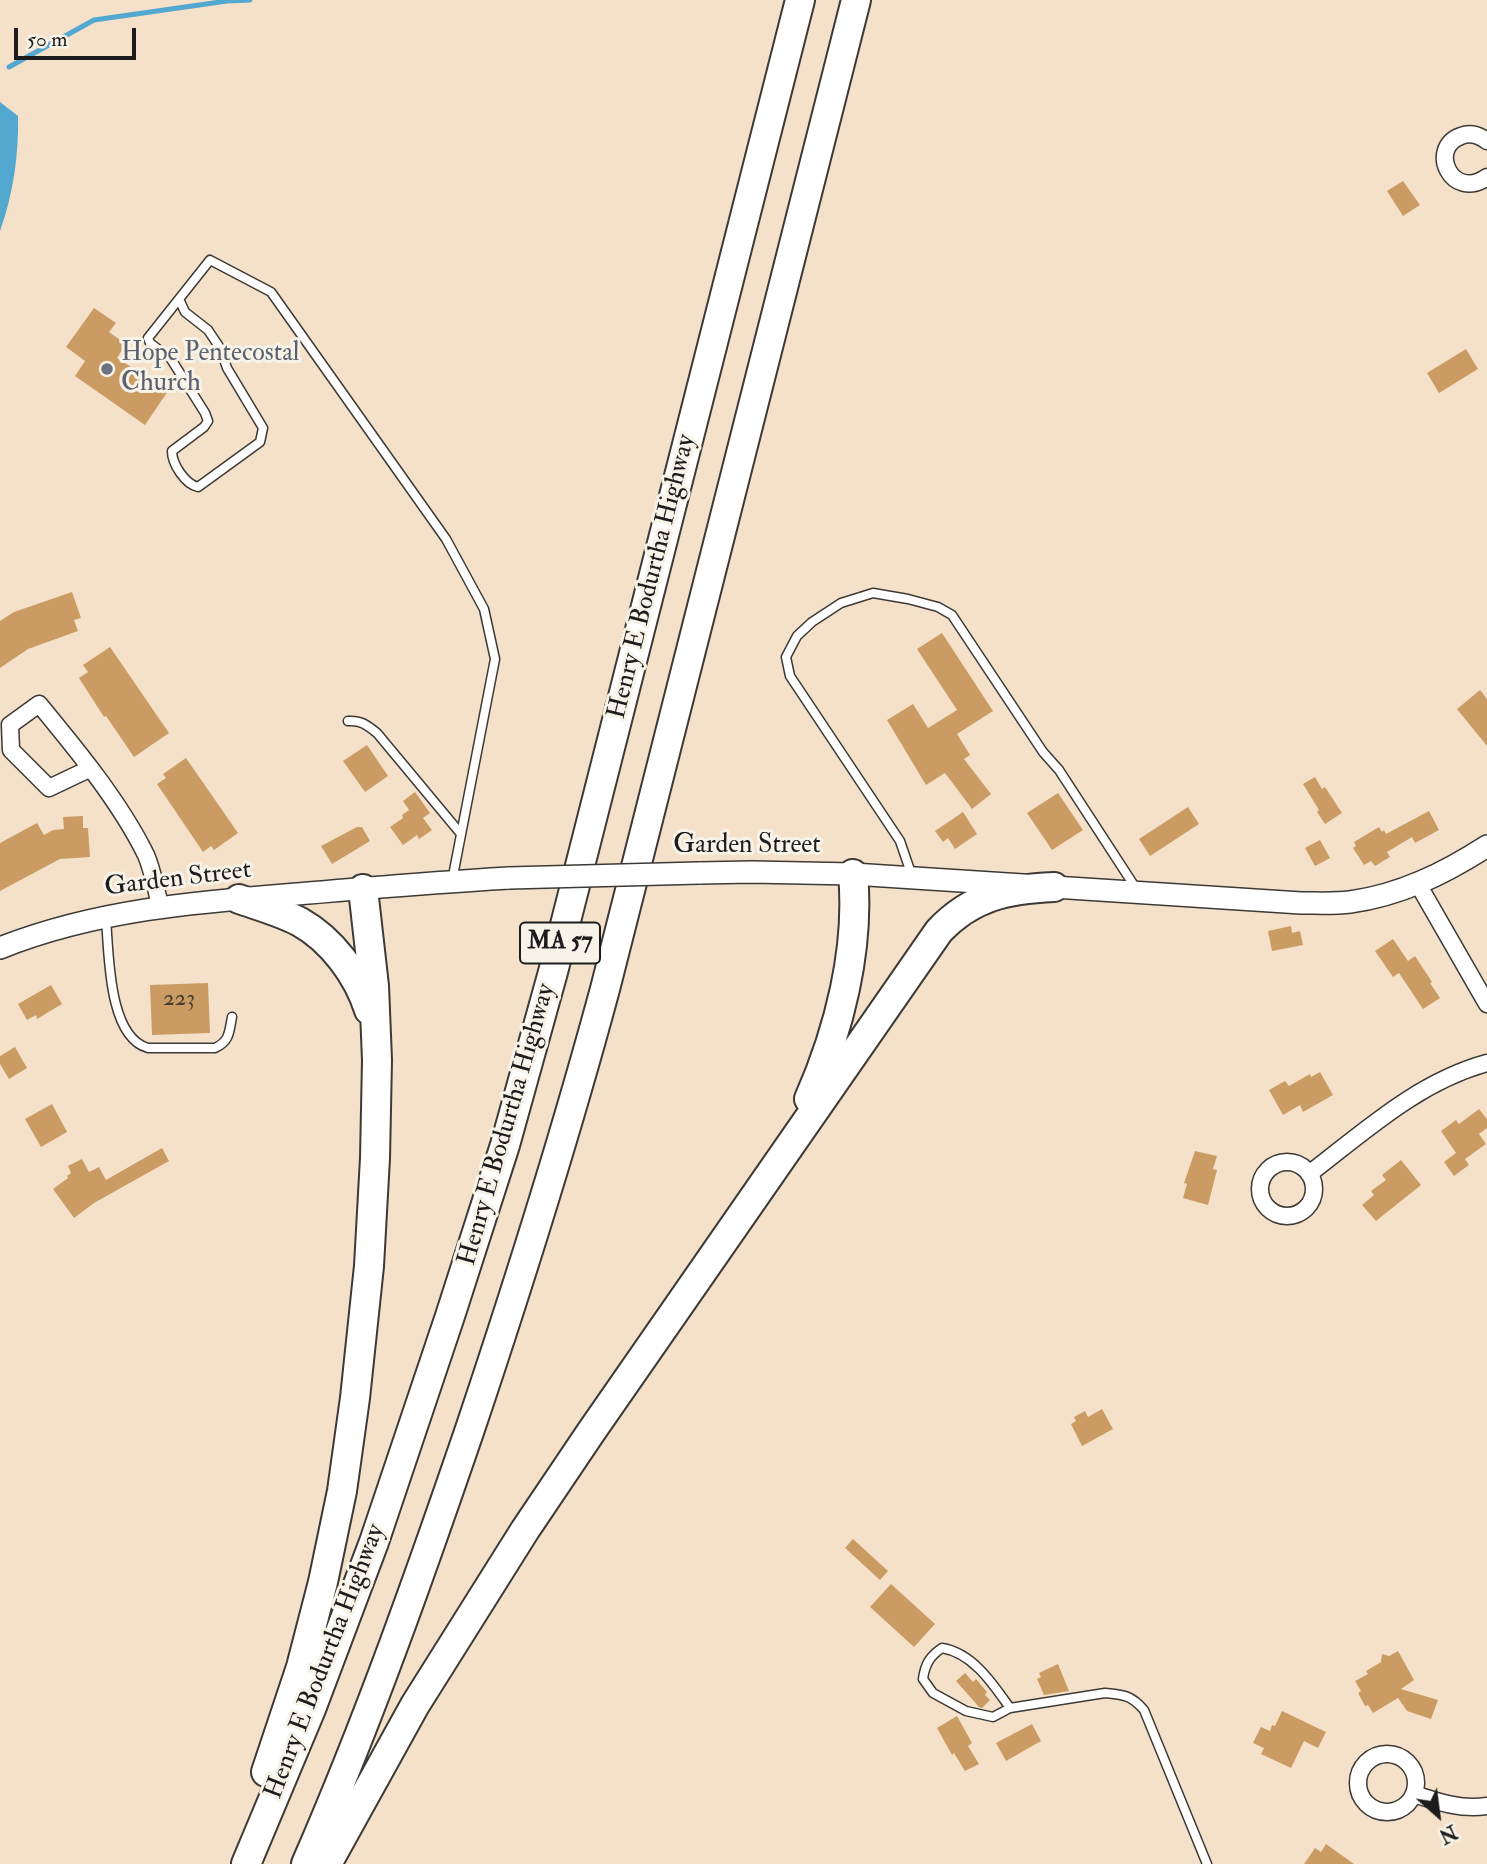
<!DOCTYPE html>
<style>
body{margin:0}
#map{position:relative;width:1487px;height:1864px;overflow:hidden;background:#f5e1c9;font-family:"IM FELL Double Pica",serif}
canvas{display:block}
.north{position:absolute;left:1403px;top:1780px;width:70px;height:70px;-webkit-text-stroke:5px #f7f3e8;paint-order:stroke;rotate:152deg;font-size:19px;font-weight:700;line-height:28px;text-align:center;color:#1c1c1c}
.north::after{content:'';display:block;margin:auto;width:24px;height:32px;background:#1c1c1c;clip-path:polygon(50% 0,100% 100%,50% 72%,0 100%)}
.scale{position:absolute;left:14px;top:28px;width:122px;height:32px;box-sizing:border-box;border:4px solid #1c1c1c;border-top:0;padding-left:9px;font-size:21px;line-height:24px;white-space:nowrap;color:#1c1c1c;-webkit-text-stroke:5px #f7f3e8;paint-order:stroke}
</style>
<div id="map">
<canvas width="1487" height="1864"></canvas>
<div class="north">N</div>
<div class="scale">50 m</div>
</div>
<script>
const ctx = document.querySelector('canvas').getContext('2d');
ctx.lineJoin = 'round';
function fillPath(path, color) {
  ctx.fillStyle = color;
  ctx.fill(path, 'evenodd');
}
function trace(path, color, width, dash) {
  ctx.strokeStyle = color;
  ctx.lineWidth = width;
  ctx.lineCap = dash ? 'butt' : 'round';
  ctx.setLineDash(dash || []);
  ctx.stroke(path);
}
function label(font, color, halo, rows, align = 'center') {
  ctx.font = font + ' "IM FELL Double Pica",serif';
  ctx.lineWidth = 6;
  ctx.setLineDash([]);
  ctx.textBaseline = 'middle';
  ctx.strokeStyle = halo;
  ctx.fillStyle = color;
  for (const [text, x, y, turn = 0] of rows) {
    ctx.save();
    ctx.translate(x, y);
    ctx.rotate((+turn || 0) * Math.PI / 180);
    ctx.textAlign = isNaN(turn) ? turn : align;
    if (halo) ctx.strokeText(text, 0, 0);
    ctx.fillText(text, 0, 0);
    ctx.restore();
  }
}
fillPath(new Path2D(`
 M0 102 18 116C19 154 13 195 0 231Z`), '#52a8cf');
trace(new Path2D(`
 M9 67 94 20 227 1 250 0`), '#52a8cf', 5);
fillPath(new Path2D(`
 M1403 181 1420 205 1403 216 1387 191Z
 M94 308 116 323 109 332 126 344 117 358 168 391 145 425 75 376 85 361 66 347Z
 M1466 349 1478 369 1439 393 1427 373Z
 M72 592 81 618 74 620 78 631 28 649 0 668V621L14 612Z
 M942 633 993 711 957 734 970 755 964 759 991 794 972 809 945 773 926 785 887 720 913 704 928 728 957 710 917 649Z
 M110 647 169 733 134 757 106 716 104 717 79 678 88 672 83 665Z
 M1480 690 1487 699V746L1457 709Z
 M367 745 388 776 365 792 343 761Z
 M186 758 238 833 214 850 211 846 203 852 157 784 166 778 163 774Z
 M1315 777 1322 789 1325 787 1342 813 1325 824 1317 812 1319 810 1303 784Z
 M415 792 430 813 423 818 432 830 419 839 417 835 403 845 390 827 403 818 402 815 409 810 403 801Z
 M1058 793 1083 830 1052 850 1027 813Z
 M1188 807 1199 824 1150 856 1139 839Z
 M1429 811 1439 830 1415 843 1412 837 1387 852 1390 857 1375 866 1371 861 1364 865 1353 848 1356 846 1354 842 1379 827 1382 832 1384 830 1386 834Z
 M963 812 977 834 955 849 948 838 943 842 935 831Z
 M83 816V828H88L90 857 60 859 0 891V843L37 823 44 835 53 830 64 829 63 817Z
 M357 827H362L370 841 332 864 321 846Z
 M1320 840 1330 858 1315 866 1305 848Z
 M1291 926 1292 933 1300 931 1303 945 1272 951 1268 931Z
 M1393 939 1408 961 1415 956 1432 982 1430 983 1440 998 1423 1009 1399 973 1393 977 1375 951Z
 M208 983 210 1033 152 1035 150 985Z
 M51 985 62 1004 37 1019 36 1015 27 1020 18 1004Z
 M15 1047 27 1068 9 1079 0 1064V1056Z
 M1320 1072 1333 1095 1303 1112 1300 1105 1283 1115 1269 1090 1285 1081 1289 1086 1310 1074 1311 1077Z
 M52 1104 67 1132 41 1147 25 1119Z
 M1479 1109 1487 1119V1128L1479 1134 1486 1144 1465 1159 1469 1165 1454 1176 1444 1162 1456 1153 1441 1131 1456 1120 1459 1124Z
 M162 1148 169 1161 94 1203 74 1218 53 1189 68 1178 67 1176 71 1173 68 1166 82 1159 89 1172 99 1167 106 1180Z
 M1195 1151 1217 1156 1213 1169 1217 1170 1208 1205 1183 1198 1187 1184 1184 1183Z
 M1401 1160 1421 1185 1376 1221 1362 1205 1374 1195 1371 1191 1386 1180 1382 1175Z
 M1102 1409 1113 1429 1082 1446 1071 1424 1076 1421 1074 1417 1085 1411 1088 1417Z
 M853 1539 888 1571 880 1580 845 1548Z
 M891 1584 935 1624 914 1647 870 1607Z
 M1398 1651 1414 1680 1401 1689 1438 1700 1431 1719 1407 1711 1398 1698 1373 1713 1368 1705 1365 1706 1358 1693 1361 1691 1355 1681 1368 1674 1366 1671 1381 1662 1382 1654 1389 1656Z
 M1058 1664 1069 1691 1044 1695 1037 1679 1041 1677 1039 1673Z
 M965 1673 973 1682 976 1679 987 1692 985 1695 990 1700 982 1708 979 1707 956 1681Z
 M1282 1711 1326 1732 1318 1748 1304 1741 1291 1768 1261 1754 1264 1748 1253 1743 1261 1727 1270 1731 1272 1725 1275 1726Z
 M957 1716 972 1743 968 1746 979 1764 965 1771 954 1753 952 1755 937 1728Z
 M1032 1724 1041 1741 1006 1761 996 1743Z
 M1326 1844 1354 1864H1304L1315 1848 1321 1852Z`), '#ca9c64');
const lane = new Path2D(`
 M179 299 148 338 150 343 171 359 205 413 208 421 204 427 172 451C172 464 185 484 198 487L260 442 263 428 227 368 220 348 208 330 185 312 179 299 210 260 271 292 446 539 484 609 495 659 452 881
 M348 721C361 720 367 725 377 733L461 834
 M912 876 900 841 790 676 786 657 797 636 812 622 841 603 873 593 908 599 938 607 952 615 1043 752 1059 770 1137 890
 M106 919C109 953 108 1037 148 1048H215C230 1041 229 1032 232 1017
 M1010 1708C993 1684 973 1653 942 1648 930 1656 925 1664 923 1679L933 1693 966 1711 993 1717 1010 1708 1105 1693C1124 1695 1131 1695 1144 1710L1207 1864`);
const street = new Path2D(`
 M1487 141C1479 135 1471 132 1461 136 1427 148 1452 202 1487 177
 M89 769 49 788 11 750 10 725 39 704C77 750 120 802 146 855 153 871 156 891 161 908
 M1418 884 1487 1004
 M1260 1189a27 27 0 1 1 54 0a27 27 0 1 1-54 0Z
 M1309 1174C1365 1131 1418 1082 1487 1063
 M1358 1783a29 29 0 1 1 58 0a29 29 0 1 1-58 0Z
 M1414 1794C1438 1802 1461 1810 1487 1806`);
const secondary = new Path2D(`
 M699 873 752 872 853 874 1301 903C1317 903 1334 904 1350 902 1401 895 1445 873 1487 846
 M0 948C95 910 196 902 297 894 368 888 438 882 509 878`);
const highway = new Path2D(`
 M239 899C259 906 281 912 300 922 332 940 358 975 369 1010
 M809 1099C839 1031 860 949 853 874
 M266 1772 301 1667 323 1582 342 1491 355 1398 369 1266 375 1158 377 1060 374 986 363 889
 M246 1864 311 1709 374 1542 450 1316 505 1145 553 972 800 0
 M306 1864C368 1722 420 1575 470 1429 519 1283 565 1137 605 989L856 0
 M327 1864 415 1705 525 1530 591 1432 939 931C972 896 1008 889 1054 887`);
trace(lane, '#3d3a36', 11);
trace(street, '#3d3a36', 19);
trace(secondary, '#3d3a36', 24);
trace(highway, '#3d3a36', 32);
trace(lane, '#fff', 8);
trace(street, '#fff', 16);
trace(secondary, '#fff', 21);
trace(highway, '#fff', 28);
const secondaryBridge = new Path2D(`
 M509 878 699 873`);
trace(secondaryBridge, '#3d3a36', 24, []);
trace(secondaryBridge, '#fff', 21);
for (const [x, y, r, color] of [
 [107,369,7,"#6b7280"]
]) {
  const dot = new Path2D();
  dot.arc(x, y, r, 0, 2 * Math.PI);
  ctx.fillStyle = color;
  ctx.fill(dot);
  trace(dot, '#f7f3e8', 2.5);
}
label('23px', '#483c2e', null, [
 ["223",179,1000]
]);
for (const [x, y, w] of [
 [560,943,80]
]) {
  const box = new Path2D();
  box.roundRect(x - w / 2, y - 20.5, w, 41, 5);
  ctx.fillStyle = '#f7f3e8';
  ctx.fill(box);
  trace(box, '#1c1c1c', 2);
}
label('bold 24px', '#1c1c1c', null, [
 ["MA 57",560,943]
]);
label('26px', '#5b616d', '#f7f3e8', [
 ["Hope Pentecostal",121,354],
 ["Church",121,384]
], 'left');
label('26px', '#1c1c1c', '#f7f3e8', [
 ["Henry E Bodurtha Highway",653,577,-76],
 ["Garden Street",747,846],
 ["Garden Street",178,880,-7],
 ["Henry E Bodurtha Highway",508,1125,-74],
 ["Henry E Bodurtha Highway",326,1662,-69]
]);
</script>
